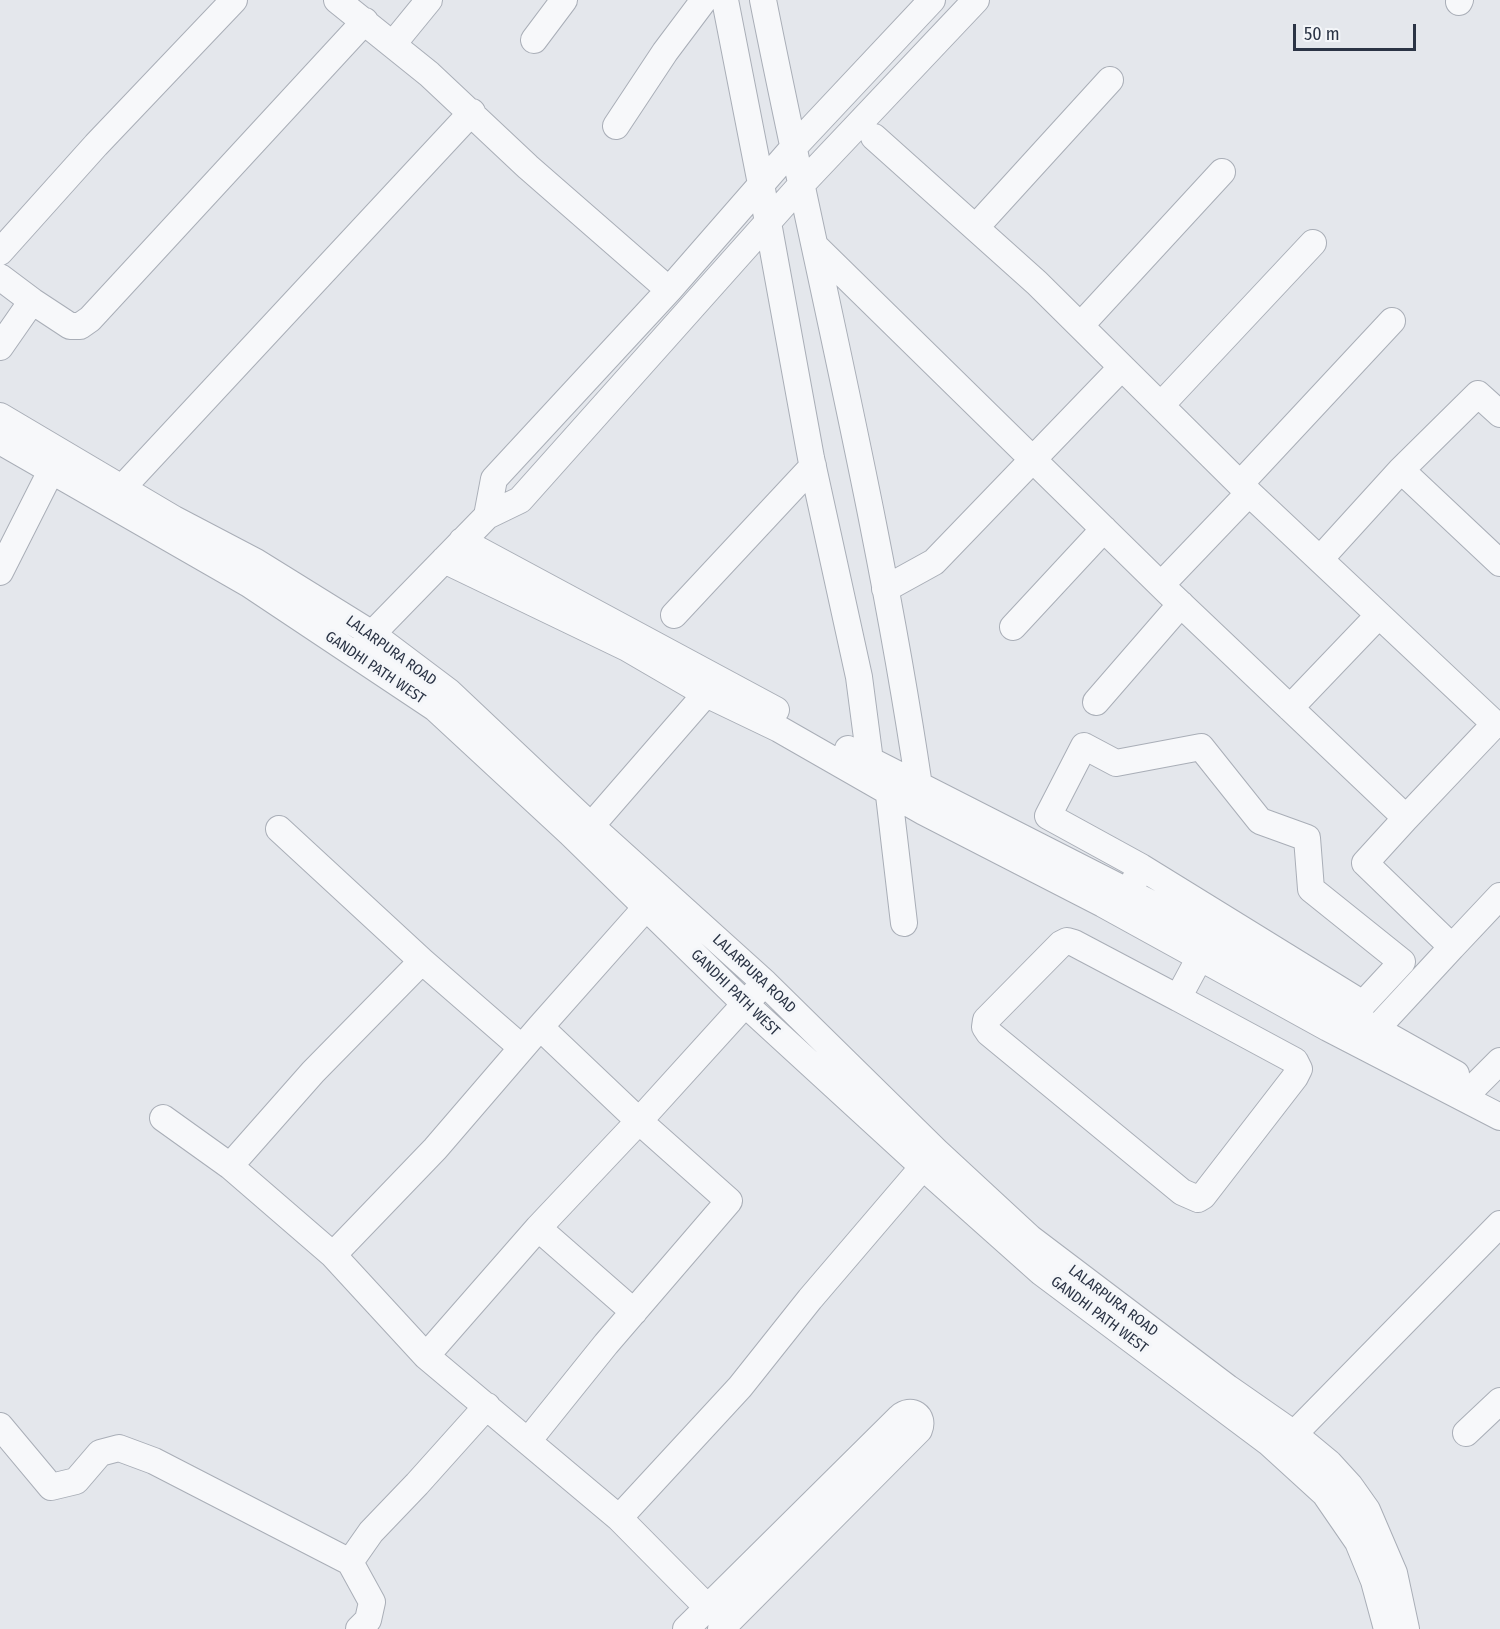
<!DOCTYPE html>
<style>
body{margin:0}
#map{position:relative;width:1500px;height:1629px;overflow:hidden;background:#e4e7ec;font-family:"Fira Sans Condensed",sans-serif}
canvas{display:block}
.scale{position:absolute;left:1293px;top:24px;width:123px;height:27px;box-sizing:border-box;border:3px solid #2b3445;border-top:0;padding-left:8px;font-size:18px;line-height:21px;white-space:nowrap;color:#2b3445;-webkit-text-stroke:4px #f4f6f9;paint-order:stroke}
</style>
<div id="map">
<canvas width="1500" height="1629"></canvas>
<div class="scale">50 m</div>
</div>
<script>
const ctx = document.querySelector('canvas').getContext('2d');
ctx.lineJoin = 'round';
function trace(path, color, width, dash) {
  ctx.strokeStyle = color;
  ctx.lineWidth = width;
  ctx.lineCap = dash ? 'butt' : 'round';
  ctx.setLineDash(dash || []);
  ctx.stroke(path);
}
function label(font, color, halo, rows, align = 'center') {
  ctx.font = font + ' "Fira Sans Condensed",sans-serif';
  ctx.lineWidth = 6;
  ctx.setLineDash([]);
  ctx.textBaseline = 'middle';
  ctx.strokeStyle = halo;
  ctx.fillStyle = color;
  for (const [text, x, y, turn = 0] of rows) {
    ctx.save();
    ctx.translate(x, y);
    ctx.rotate((+turn || 0) * Math.PI / 180);
    ctx.textAlign = isNaN(turn) ? turn : align;
    if (halo) ctx.strokeText(text, 0, 0);
    ctx.fillText(text, 0, 0);
    ctx.restore();
  }
}
const minor = new Path2D(`
 M337 0 429 74 528 167 669 290
 M725 0 761 184 811 458 859 677 870 761
 M763 0C815 262 880 521 919 786
 M1459 2 1460 0
 M534 40 564 0
 M393 44 429 0
 M616 126 665 52 704 0
 M874 137 1037 283 1249 493 1495 724 1406 818
 M976 227 1110 80
 M816 247 1169 593 1406 818 1365 863 1452 947 1366 1040
 M0 252 96 145 234 0
 M0 277 32 301 0 347
 M32 301 70 326H80L90 319 365 21
 M1081 325 1222 172
 M1162 404 1313 243
 M0 416 174 519 256 562 372 634 449 692 591 826 765 983 936 1151 1030 1238 1228 1388 1294 1434 1329 1463 1350 1486 1367 1510 1394 1573 1406 1629
 M0 441 249 584 435 708 570 833 744 1003 923 1167 1041 1272 1268 1442 1325 1494 1358 1542 1374 1581 1387 1629
 M1401 470 1478 394 1500 414
 M1240 484 1392 321
 M123 487 472 112
 M487 516 494 479 669 290 793 148 932 0
 M462 541 776 710
 M1321 558 1401 470 1500 563
 M444 560 627 648 706 694 779 729 924 812 1103 904 1328 1028 1500 1117
 M0 572 51 471
 M1161 585 1249 493
 M885 589 934 562 1122 367
 M674 615 813 466
 M1013 627 1104 529
 M363 647 372 634 487 516 520 500 801 185 976 0
 M1096 702 1181 604
 M1290 708 1379 615
 M848 749 1168 912 1456 1074
 M887 778 904 923
 M591 826 717 681
 M279 829 422 961 522 1048
 M1129 892 1141 867 1048 816 1084 746 1116 763 1201 747 1260 821 1307 838 1311 889 1402 962 1363 1004 1141 867
 M1452 947 1500 896
 M1178 998 1074 943 1067 941 1061 944 986 1020 985 1027 989 1033 1182 1192 1198 1199 1203 1196 1295 1077 1299 1069 1295 1061 1178 998 1207 944
 M1476 1085 1500 1061
 M163 1118 230 1166 333 1255 426 1356 619 1518 740 1387 810 1299 934 1154
 M230 1166 313 1072 422 961
 M538 1228 634 1312
 M333 1255 435 1149 540 1027 658 894
 M426 1356 538 1228 639 1121 756 992
 M0 1426 51 1487 76 1481 100 1453 119 1448 154 1461 350 1562 371 1532 417 1484 487 1406
 M1466 1433 1500 1401
 M1294 1434 1500 1224
 M528 1441 606 1344 729 1201 639 1121 540 1027
 M619 1518 707 1607
 M350 1562 372 1602 368 1620 359 1629
 M686 1629 900 1417C911 1407 925 1416 919 1430L721 1629`);
trace(minor, '#a9aeb7', 28);
trace(minor, '#f7f8fa', 26);
label('15px', '#2b3445', '#f4f6f9', [
 ["LALARPURA ROAD",391,651,36],
 ["GANDHI PATH WEST",375,668,34],
 ["LALARPURA ROAD",754,974,43],
 ["GANDHI PATH WEST",735,993,44],
 ["LALARPURA ROAD",1113,1301,37],
 ["GANDHI PATH WEST",1099,1315,37]
]);
</script>
